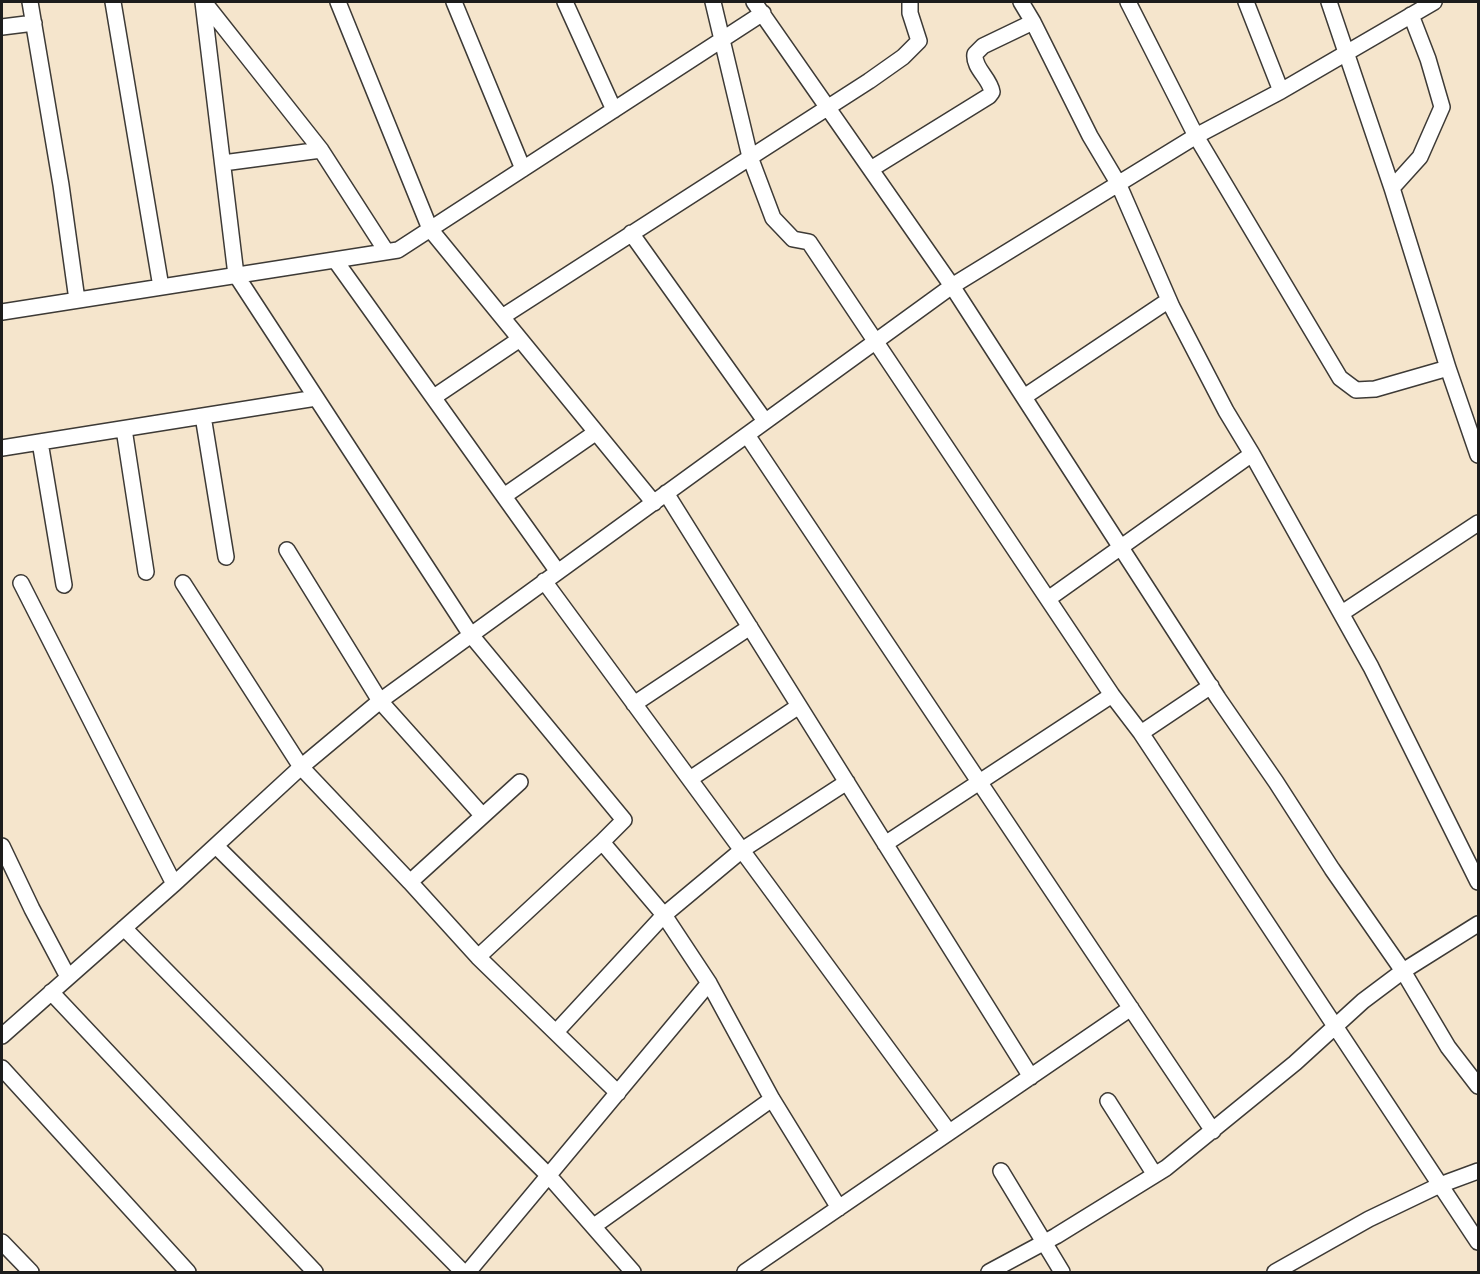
<!DOCTYPE html>
<style>
body{margin:0}
#map{position:relative;width:1480px;height:1274px;overflow:hidden;background:#f5e5cc;font-family:"IM FELL Great Primer",serif}
canvas{display:block}
.frame{position:absolute;inset:0;border:3px solid #1c1c1c;pointer-events:none}
</style>
<div id="map">
<canvas width="1480" height="1274"></canvas>
<div class="frame"></div>
</div>
<script>
const ctx = document.querySelector('canvas').getContext('2d');
ctx.lineJoin = 'round';
function trace(path, color, width, dash) {
  ctx.strokeStyle = color;
  ctx.lineWidth = width;
  ctx.lineCap = dash ? 'butt' : 'round';
  ctx.setLineDash(dash || []);
  ctx.stroke(path);
}
const minor = new Path2D(`
 M30 2 61 185 77 300
 M113 2 161 287
 M203 2 236 275 471 635 624 820 602 842 664 915 709 983 772 1099 839 1208
 M204 2 321 150 386 251
 M338 2 430 229 654 503
 M454 2 523 169
 M565 2 614 110
 M713 2 750 157 773 218 793 239 809 242 1112 695 1141 733 1478 1242
 M754 2 952 286 1218 698 1276 782 1332 869 1403 971 1448 1047 1478 1086
 M1021 2 1033 22 1090 136 1118 183 1172 307 1226 411 1252 454 1371 667 1478 882
 M1128 2 1196 136 1340 378 1356 390 1375 389 1448 368
 M1246 2 1281 91
 M1329 2 1392 188 1448 368 1478 455
 M2 27 34 23
 M223 163 321 150
 M871 169 989 96 992 92C990 78 973 68 975 54L983 46 1033 22
 M1392 188 1420 157 1442 107 1428 59 1411 15
 M631 233 765 421
 M335 260 558 572
 M2 312 398 250 763 13
 M502 317 869 81 903 57 919 41 910 13V2
 M434 397 520 339
 M1024 397 1169 300
 M203 416 226 557
 M124 429 146 572
 M747 435 1213 1131
 M40 442 64 585
 M2 448 316 398
 M666 493 1031 1077
 M504 496 595 433
 M287 550 380 701 482 815
 M544 581 949 1132
 M21 583 174 884
 M183 583 301 767 410 882 478 957 618 1093
 M1048 599 1252 454
 M1342 613 1478 523
 M634 704 750 627
 M1141 733 1211 686
 M690 779 799 706
 M885 844 1112 695
 M2 846 32 909 68 977
 M216 846 549 1176 633 1272
 M410 882 520 782
 M124 928 463 1272
 M478 957 602 842
 M51 992 315 1272
 M556 1032 664 915 742 850 847 782
 M2 1036 174 884 301 767 380 701 952 286 1196 136 1281 91 1434 2
 M2 1068 188 1272
 M1108 1101 1155 1175
 M1001 1171 1062 1272
 M594 1226 772 1099
 M2 1242 31 1272
 M468 1272 709 983
 M745 1272 1131 1008
 M989 1272 1056 1236 1166 1168 1295 1063 1363 1001 1403 971 1478 924
 M1275 1272 1369 1219 1440 1185 1478 1171`);
trace(minor, '#3d3a36', 18);
trace(minor, '#fff', 15);
</script>
